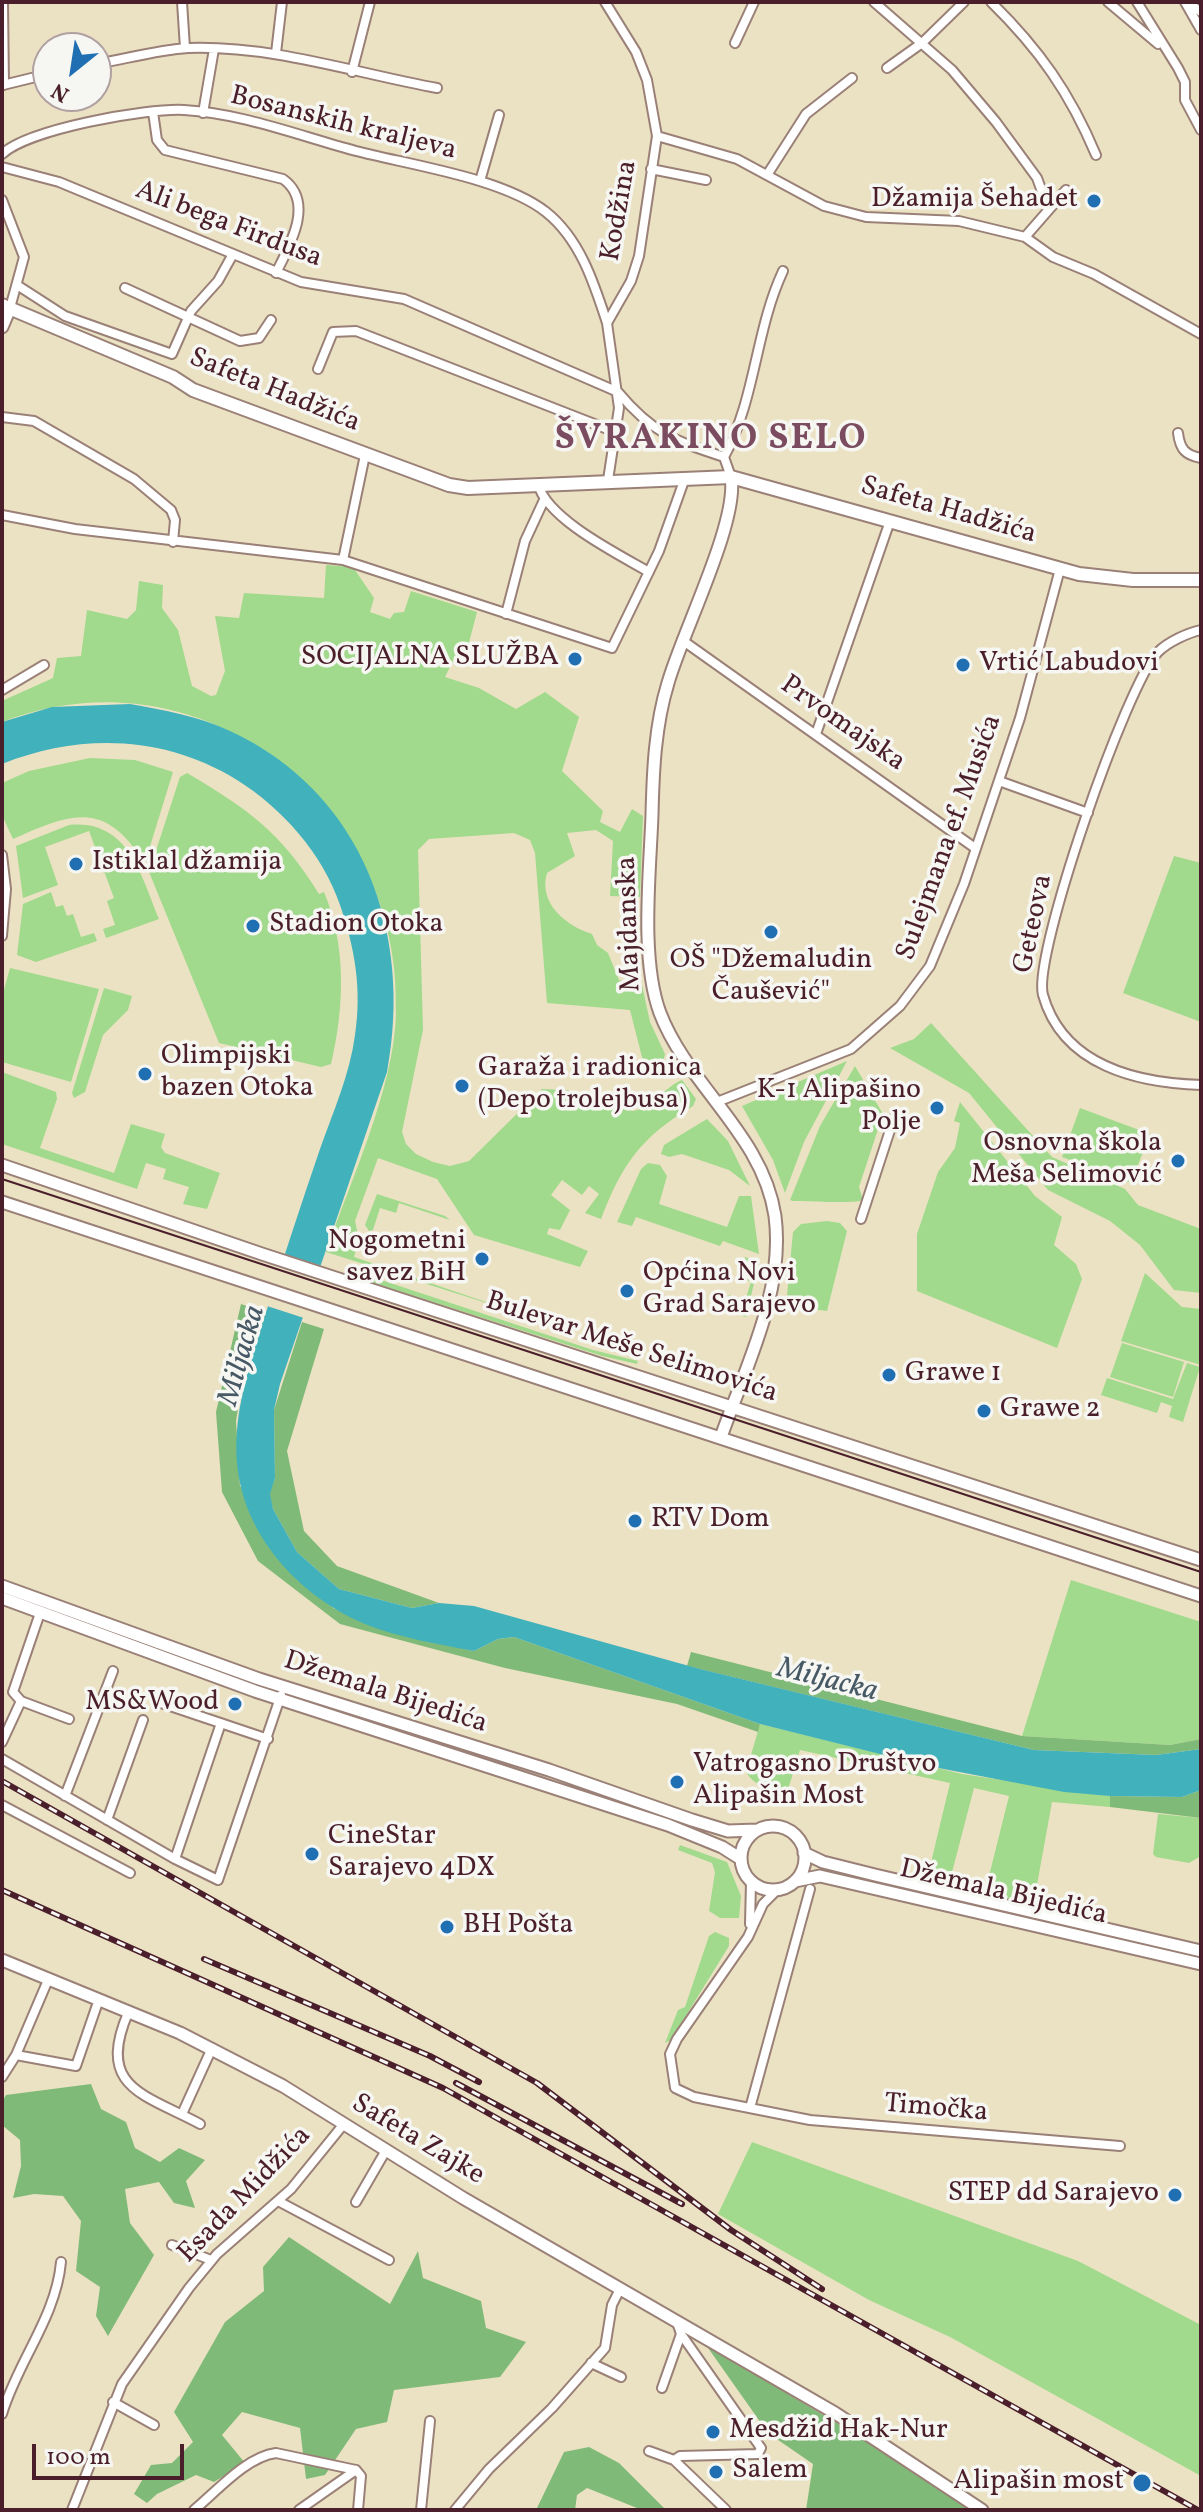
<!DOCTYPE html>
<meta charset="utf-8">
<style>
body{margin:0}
#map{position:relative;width:1203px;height:2512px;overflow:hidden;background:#ebe2c3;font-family:Vollkorn,serif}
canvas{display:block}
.frame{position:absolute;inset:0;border:4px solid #4a1f2b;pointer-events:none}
.north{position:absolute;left:32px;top:32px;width:80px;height:80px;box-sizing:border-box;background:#f6f6f2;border:2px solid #b1a0a2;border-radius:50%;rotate:210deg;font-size:22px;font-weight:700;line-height:32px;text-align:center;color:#4a1f2b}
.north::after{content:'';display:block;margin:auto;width:28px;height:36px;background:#1f6fb2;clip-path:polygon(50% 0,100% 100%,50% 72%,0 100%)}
.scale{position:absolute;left:32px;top:2444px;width:152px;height:36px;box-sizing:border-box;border:4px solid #4a1f2b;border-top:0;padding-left:10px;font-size:24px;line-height:28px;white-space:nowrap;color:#4a1f2b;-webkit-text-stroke:6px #f6f6f2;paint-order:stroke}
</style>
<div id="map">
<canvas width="1203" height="2512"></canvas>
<div class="frame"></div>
<div class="north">N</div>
<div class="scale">100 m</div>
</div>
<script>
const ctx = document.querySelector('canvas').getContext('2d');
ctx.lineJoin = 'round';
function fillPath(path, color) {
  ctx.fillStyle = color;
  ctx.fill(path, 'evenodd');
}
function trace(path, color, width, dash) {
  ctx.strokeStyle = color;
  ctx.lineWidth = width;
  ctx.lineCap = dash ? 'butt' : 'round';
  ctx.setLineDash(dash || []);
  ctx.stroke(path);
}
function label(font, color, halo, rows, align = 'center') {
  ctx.font = font + ' Vollkorn,serif';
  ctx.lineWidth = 7;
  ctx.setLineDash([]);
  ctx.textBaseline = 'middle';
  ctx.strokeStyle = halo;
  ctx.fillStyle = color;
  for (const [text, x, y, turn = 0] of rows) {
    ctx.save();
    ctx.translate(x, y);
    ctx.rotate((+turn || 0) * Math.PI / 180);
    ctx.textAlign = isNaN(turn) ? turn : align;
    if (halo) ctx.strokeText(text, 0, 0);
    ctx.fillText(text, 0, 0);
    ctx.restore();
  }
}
fillPath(new Path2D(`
 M326 565 353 567 374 598 370 612 390 619 394 613 404 612 411 591 477 612 465 658 456 655 445 677 479 688 516 709 545 692 579 717 562 771 603 811 600 822 620 832 632 809 643 816 640 897 610 896 613 841 596 830 567 833 575 856 547 873C538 903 566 926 592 934L597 945 608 953 619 980 642 985 650 1022 665 1054 663 1063 655 1070 647 1069 643 1061 630 1010 547 1003 535 853 530 840 514 833 429 839 418 850 423 1030 402 1132 406 1144 416 1154 433 1162 450 1166 469 1161 542 1089 566 1090 633 1111C653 1108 664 1087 682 1080L696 1099 693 1106C641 1137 622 1164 601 1219L585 1213 599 1194 589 1186 582 1195 562 1180 551 1195 570 1210 560 1230 549 1228 547 1234 588 1251 580 1267 474 1235 437 1179 378 1158 355 1221 359 1239 354 1257 518 1313 326 1252C350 1181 394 1089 396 1014 404 805 202 645 2 722V701L53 678 57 658 81 656 87 610 127 619 136 610 139 581 163 585 162 608 178 630 192 686 211 696 216 695 225 671 215 616 239 618 244 593 324 598Z
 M90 758 135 760 173 772 147 856 139 855C101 799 66 816 13 839L2 815V783L29 771Z
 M187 773C248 809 281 832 319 894L324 892C346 944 345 1005 331 1064L321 1067 219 1043 149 872 180 777Z
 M69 825C128 819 141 875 159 919L106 938 103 929 115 925 107 901 114 898 89 831 45 847 58 885 23 898 16 846Z
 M1174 856 1201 863V1022L1123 993Z
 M51 892 56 907 63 905 67 916 73 914 81 937 94 933 97 941 36 962 17 955 23 904Z
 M10 968 99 989 71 1082 2 1062V997Z
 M104 988 132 996 128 1010 103 1035 85 1092 74 1098 72 1093Z
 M931 1023 1052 1157 1125 1189 1138 1205 1201 1229V1293L1174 1290 1140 1245 1110 1221 1048 1190 969 1093 890 1048 914 1039Z
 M847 1061 804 1142 785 1193 773 1160 742 1106Z
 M855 1066 883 1114 859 1187 863 1200C856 1204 806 1201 793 1201L790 1200 820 1126Z
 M2 1072 56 1092 57 1099 40 1148 114 1173 131 1124 165 1134 161 1147 165 1153 220 1173 207 1209 183 1204 189 1187 163 1179 166 1169 146 1163 137 1189 2 1144Z
 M960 1102 1035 1196 1062 1217 1054 1245 1076 1264 1082 1279 1057 1348 917 1291V1234L938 1172 955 1148 960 1123 954 1121Z
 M1080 1108 1150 1134 1131 1183 1062 1157Z
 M707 1119 728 1141 750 1186 729 1170 682 1154 669 1157 661 1154 664 1145Z
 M648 1163 660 1165 667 1176 659 1204 727 1227 739 1196H751L759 1254 723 1241 720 1246 636 1217 632 1226 617 1222 641 1169Z
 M377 1194 445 1216 450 1220 399 1203 396 1213 380 1208 373 1230 369 1231 365 1225Z
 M827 1221 840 1223 847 1231 827 1311 786 1306 793 1232 801 1224Z
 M745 1257 759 1262 746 1317 724 1309 729 1295 745 1301 751 1282 737 1276Z
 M354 1271 593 1350 638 1361 637 1364 602 1356 348 1275Z
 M1145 1273 1182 1307 1201 1309V1365L1121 1341Z
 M1122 1343 1184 1362 1173 1397 1110 1377Z
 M1187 1363 1200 1367 1183 1422 1169 1417 1172 1406 1161 1402 1157 1413 1101 1395 1107 1378 1173 1399Z
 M1071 1580 1201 1622V1739L1170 1745 1022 1736Z
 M760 1724 962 1774 1110 1796V1807L1052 1802 1033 1907 984 1896 1009 1796 974 1788 950 1880 928 1875 950 1783 800 1750 787 1793C772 1791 754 1786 746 1772Z
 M1158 1814 1201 1818V1856L1189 1863 1156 1857 1153 1854Z
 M680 1845 727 1862 741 1896 739 1918H720L709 1911 715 1872 712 1863 678 1850Z
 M715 1932 729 1938V1946L671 2040 665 2043 678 2010 685 2007 709 1936Z
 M752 2142 1078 2261 1201 2325V2476L950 2337 869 2300 718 2214Z`), '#a1da8c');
fillPath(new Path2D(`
 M241 1304 266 1313 241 1391 236 1421 240 1486 333 1608 393 1633 474 1651 498 1639 514 1637 760 1724 758 1732 677 1704 505 1668 340 1624 258 1561 222 1492 216 1412Z
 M302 1322 324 1329 287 1451 304 1531 337 1566 439 1603 412 1608 339 1589 297 1552 273 1509 269 1494 275 1478 274 1410Z
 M691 1652 1022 1736 1170 1745 1201 1739V1749L1156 1755 1034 1750 687 1666Z
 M1201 1790V1818L1110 1807V1796L1182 1797Z
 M91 2084 101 2109 126 2122 135 2148 160 2162 179 2148 205 2160 186 2181 195 2208 174 2203 159 2182 125 2189 130 2223 154 2255 108 2336 96 2316 100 2287 76 2271 81 2221 63 2196 34 2194 13 2198 21 2166 20 2140 2 2125V2102L6 2095Z
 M289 2237 390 2304 418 2251 423 2278 481 2301 486 2328 526 2342 500 2377 394 2390 387 2422 356 2429 325 2475 306 2479 300 2428 242 2412 222 2435 245 2463 214 2482 196 2475 157 2494 147 2503 134 2494 151 2465 172 2463 193 2442 174 2412 225 2322 264 2291 263 2267Z
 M706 2345 907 2465 975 2510H806L813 2464 768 2433Z
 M589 2447 619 2463 666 2510H642L587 2488 577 2495 575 2510H536L564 2452Z`), '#80ba78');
fillPath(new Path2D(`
 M130 704C164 710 198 716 230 731 364 793 413 934 387 1072L280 1384 274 1410 275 1478 270 1494 273 1509 297 1552 339 1589 412 1608 439 1603 474 1606 700 1669 1034 1750 1156 1755 1201 1749V1790L1182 1797 1110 1796 1064 1792 928 1766 760 1724 514 1637 498 1639 474 1651C438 1644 400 1638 365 1624 329 1609 296 1584 272 1552 212 1470 240 1394 268 1306 285 1254 302 1201 320 1149 333 1112 350 1074 355 1035 362 990 355 948 340 905 323 854 282 808 237 780 164 735 80 733 2 764V722L52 707Z`), '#41b1bc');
fillPath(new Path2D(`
 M281 1253 325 1267 307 1319 264 1305Z`), '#ebe2c3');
const street = new Path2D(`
 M3 2 4 85
 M182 2 185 48
 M605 2 636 52 647 80 657 136 639 256 631 281 607 323 619 408 608 480
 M874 2 952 70 996 122 1037 178 1048 208
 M991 2C1039 49 1070 93 1096 155
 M1108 2 1158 44
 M1137 2 1178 68 1185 82V100L1201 130
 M1185 2 1201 30
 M1187 2 1201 12
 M735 43 754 2
 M276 53 282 2
 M96 64C126 59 157 50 188 48 272 45 355 73 437 88
 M887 68 922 43 964 2
 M352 72 370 2
 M3 85 48 74
 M153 112 157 140 165 150 283 179C315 202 290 245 276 273
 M203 113 214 49
 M657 136 737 159 824 206 866 217 959 221 1025 237 1053 257 1094 274 1201 334
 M2 154C29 129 146 108 184 110 241 113 300 136 356 151 410 165 503 178 546 212 580 239 594 283 607 323
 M2 167 59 182 301 282 404 299 618 392C652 433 675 441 724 457
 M651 169 706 180
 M767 175 806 114 852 78
 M480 181 499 115
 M2 200 24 257 10 308
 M1025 237 1066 190
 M17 285 65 316 172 354 191 311 218 281 233 254
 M125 288 240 341 259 338 271 320
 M318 369 333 332 356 331 615 432
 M2 417 34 421 134 479 171 510 175 520 173 542
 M1178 433C1180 449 1185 455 1201 458
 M731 477 724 457C756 398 755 331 783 271
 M538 484C547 519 618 554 649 572
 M2 515 75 529 343 560 612 648 659 551 685 478
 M343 560 365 455
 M506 614 525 541 544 500
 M1201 630C1187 633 1168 642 1158 652 1127 683 1032 956 1043 995 1063 1066 1138 1083 1201 1085
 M682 640 975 848
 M2 690 44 665
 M816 734 890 521
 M999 781 1088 813
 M2 855 6 889 2 936
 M717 1102 851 1049 900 1006 930 966 964 884 1020 718 1060 569
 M861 1219 895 1115
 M40 1613 13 1692 21 1701 69 1719
 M161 1703 268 1739
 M2 1742 21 1701
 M2 1759 175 1859 218 1880 281 1695
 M65 1796 113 1671
 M2 1805 130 1873
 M107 1820 143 1720
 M175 1859 221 1723
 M777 1890 763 1904 748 1937 677 2039 670 2054 675 2088 694 2097 810 2120 1120 2146
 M750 1924 751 1882
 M128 2013C96 2088 144 2094 200 2124
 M16 2055 76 2066 98 2002
 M2 2077 16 2055 48 1980
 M750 2108 810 1889
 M182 2114 212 2048
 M278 2201 389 2260
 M356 2202 385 2152
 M172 2245 211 2260
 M677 2322 681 2334 761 2448 758 2454 680 2456 674 2460 726 2510
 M591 2363 621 2377
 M662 2388 681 2334
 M113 2402 154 2425
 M2 2414C18 2361 56 2317 61 2262
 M649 2451 674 2460
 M72 2510 122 2384 189 2288 217 2254 291 2189 343 2125
 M194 2510C217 2491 246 2457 276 2453L356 2470 361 2476 358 2510
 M299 2510 356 2470
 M421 2510 430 2421
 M455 2510 489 2469 552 2408 605 2348 612 2305 620 2289`);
const secondary = new Path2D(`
 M2 327 10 308
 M2 1165 262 1254 1201 1560
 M2 1202 1201 1596
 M721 1437C745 1368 785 1292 775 1216 763 1135 688 1086 660 1013 640 959 650 872 652 815 653 771 655 725 668 683 682 633 739 521 731 477
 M2 1586 259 1679 549 1770 692 1820 728 1831 757 1830
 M2 1598 255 1691 668 1825 722 1847 741 1859
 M741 1858a32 32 0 1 1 64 0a32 32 0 1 1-64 0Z
 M804 1853 823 1862 875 1875 1201 1951
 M795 1881 820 1876 1201 1964
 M2 1960 180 2033 283 2086 463 2198 835 2413 982 2510`);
const primary = new Path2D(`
 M2 305 173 377 193 390 449 485 468 488 731 477 1079 574 1133 580H1201`);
trace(street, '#9a8077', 12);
trace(secondary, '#9a8077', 15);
trace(primary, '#9a8077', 16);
trace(street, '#fff', 8);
trace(secondary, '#fff', 11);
trace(primary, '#fff', 12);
trace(new Path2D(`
 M2 1179 1201 1572`), '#4a1f2b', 2);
const rail = new Path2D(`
 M2 1781 537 2083 731 2230 822 2289
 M2 1890 443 2088 1198 2510
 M204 1959 430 2056 479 2082
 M456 2083 682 2204`);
trace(rail, '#4a1f2b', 6);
trace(rail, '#f6f6f2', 3, [9]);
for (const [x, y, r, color] of [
 [1094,201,8,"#1f6fb2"],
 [575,659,8,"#1f6fb2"],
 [963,665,8,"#1f6fb2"],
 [76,864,8,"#1f6fb2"],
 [253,926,8,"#1f6fb2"],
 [771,932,8,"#1f6fb2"],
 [145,1074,8,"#1f6fb2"],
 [462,1086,8,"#1f6fb2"],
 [937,1108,8,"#1f6fb2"],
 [1178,1161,8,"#1f6fb2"],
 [482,1259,8,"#1f6fb2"],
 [627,1291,8,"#1f6fb2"],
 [889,1375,8,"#1f6fb2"],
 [984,1411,8,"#1f6fb2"],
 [635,1521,8,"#1f6fb2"],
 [235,1704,8,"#1f6fb2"],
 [677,1782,8,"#1f6fb2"],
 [312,1854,8,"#1f6fb2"],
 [447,1927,8,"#1f6fb2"],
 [1175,2195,8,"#1f6fb2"],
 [713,2432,8,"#1f6fb2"],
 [716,2472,8,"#1f6fb2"],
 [1142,2483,10,"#1f6fb2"]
]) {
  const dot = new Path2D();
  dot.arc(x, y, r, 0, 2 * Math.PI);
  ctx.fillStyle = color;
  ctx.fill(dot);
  trace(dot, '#f6f6f2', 3);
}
label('28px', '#4a1f2b', '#f6f6f2', [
 ["Bosanskih kraljeva",343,125,14],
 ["Kodžina",621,211,-80],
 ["Ali bega Firdusa",228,226,21],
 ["Safeta Hadžića",274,392,22],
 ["Safeta Hadžića",948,512,16],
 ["Prvomajska",842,725,35],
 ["Sulejmana ef. Musića",951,838,-70],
 ["Majdanska",631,924,-92],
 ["Geteova",1035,924,-78],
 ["Bulevar Meše Selimovića",631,1349,18],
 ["Džemala Bijedića",385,1694,18],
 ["Džemala Bijedića",1003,1894,13],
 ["Timočka",936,2110,5],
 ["Safeta Zajke",417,2141,31],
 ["Esada Midžića",246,2196,-46]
]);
label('28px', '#4a1f2b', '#f6f6f2', [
 ["Džamija Šehadet",1078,201,"right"],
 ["SOCIJALNA SLUŽBA",559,659,"right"],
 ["Vrtić Labudovi",979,665],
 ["Istiklal džamija",92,864],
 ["Stadion Otoka",269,926],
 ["OŠ \"Džemaludin",771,962,"center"],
 ["Čaušević\"",771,994,"center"],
 ["Olimpijski",161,1058],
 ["bazen Otoka",161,1090],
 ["Garaža i radionica",478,1070],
 ["(Depo trolejbusa)",478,1102],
 ["K-1 Alipašino",921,1092,"right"],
 ["Polje",921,1124,"right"],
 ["Osnovna škola",1162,1145,"right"],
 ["Meša Selimović",1162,1177,"right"],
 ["Nogometni",466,1243,"right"],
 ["savez BiH",466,1275,"right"],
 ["Općina Novi",643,1275],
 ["Grad Sarajevo",643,1307],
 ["Grawe 1",905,1375],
 ["Grawe 2",1000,1411],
 ["RTV Dom",651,1521],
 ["MS&Wood",219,1704,"right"],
 ["Vatrogasno Društvo",693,1766],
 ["Alipašin Most",693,1798],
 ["CineStar",328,1838],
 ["Sarajevo 4DX",328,1870],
 ["BH Pošta",463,1927],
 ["STEP dd Sarajevo",1159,2195,"right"],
 ["Mesdžid Hak-Nur",729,2432],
 ["Salem",732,2472],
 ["Alipašin most",1124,2483,"right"]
], 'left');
label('italic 30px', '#465965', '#f6f6f2', [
 ["Miljacka",244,1356,-74],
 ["Miljacka",827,1682,14]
]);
ctx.letterSpacing = '2px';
label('bold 36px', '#7b4c5f', '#f6f6f2', [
 ["ŠVRAKINO SELO",711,441]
]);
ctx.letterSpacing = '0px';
</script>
